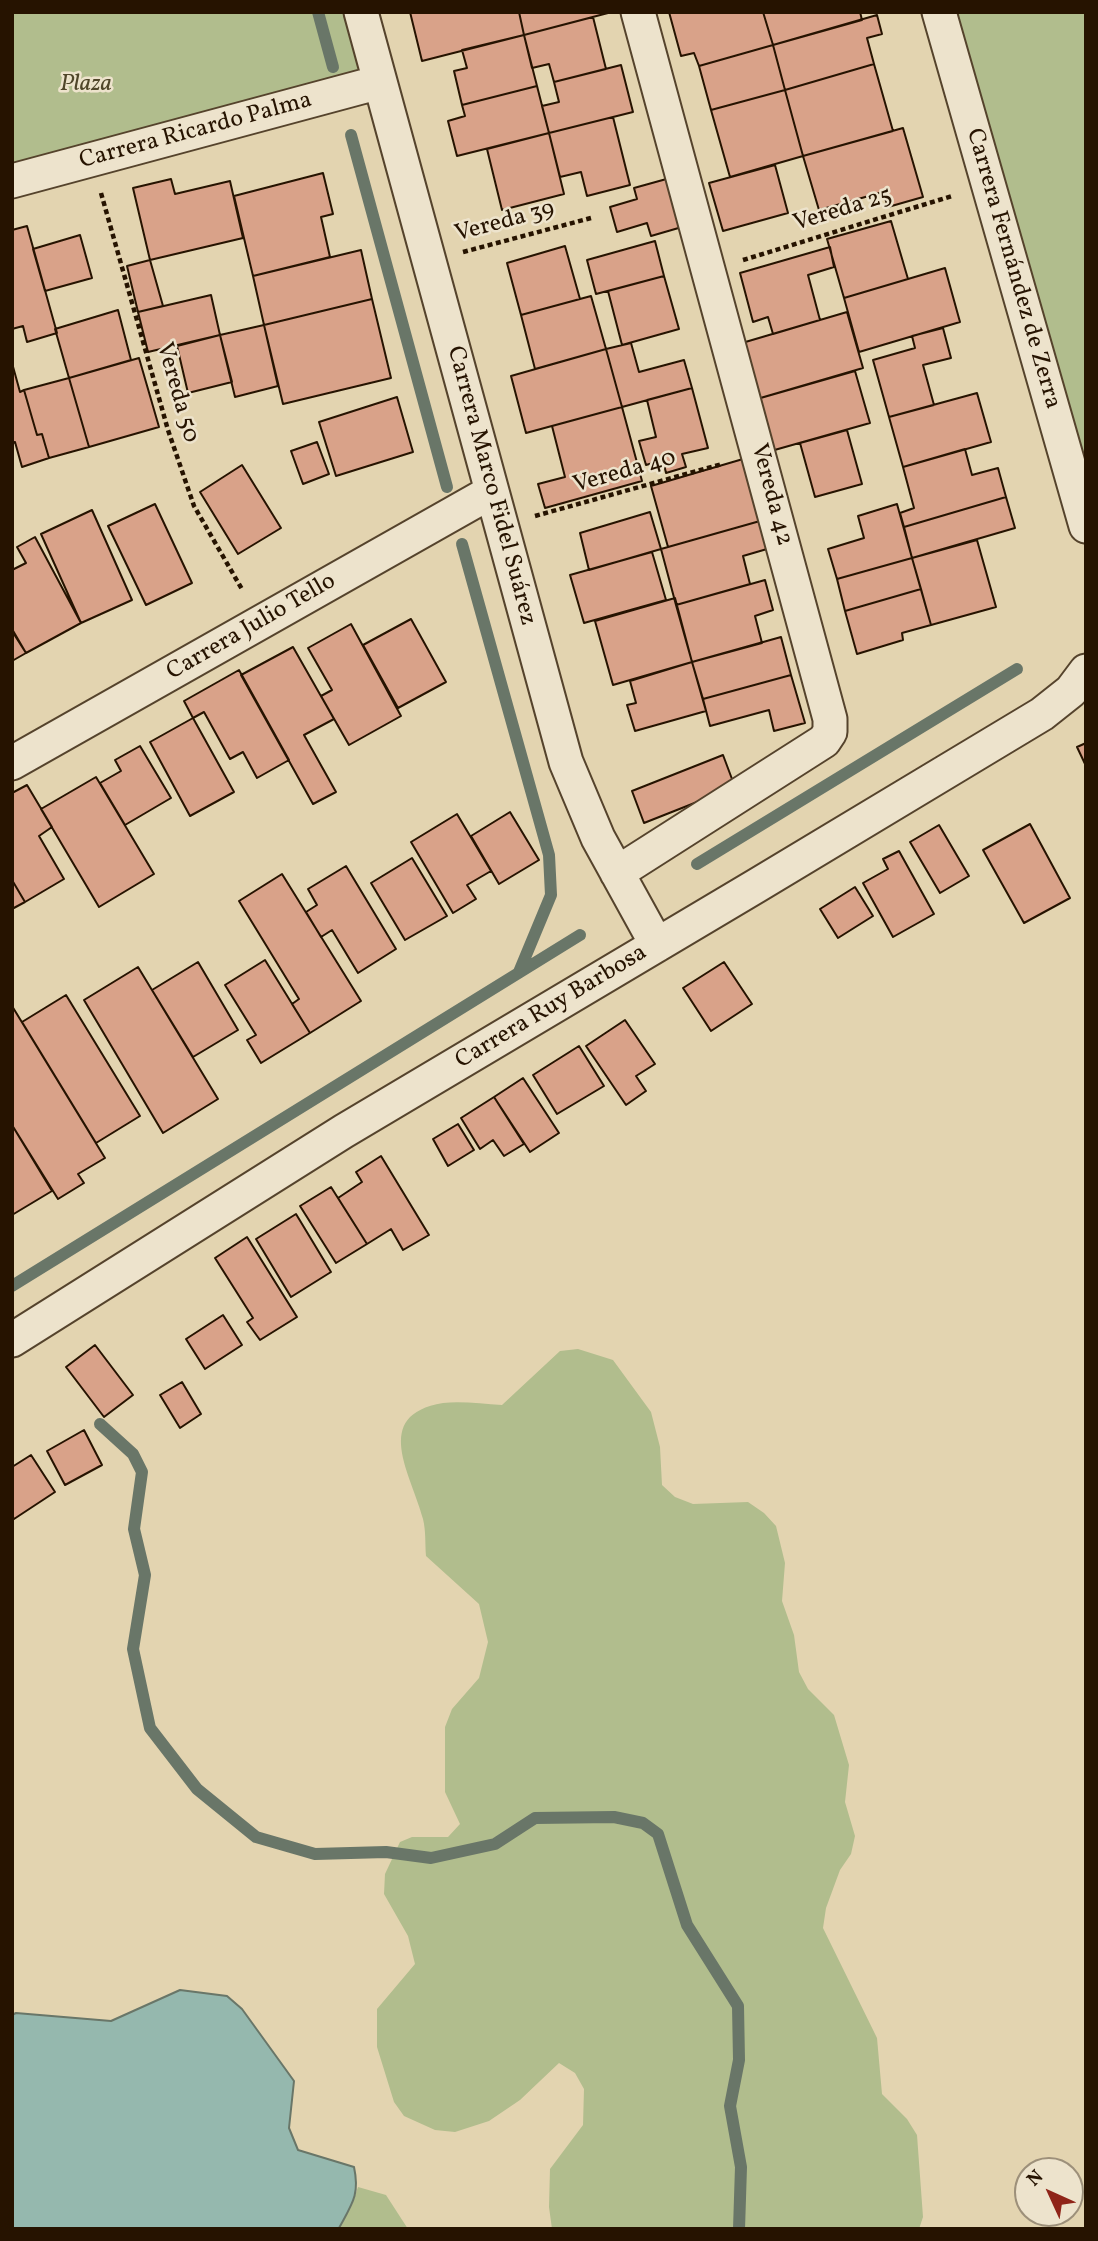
<!DOCTYPE html>
<meta charset="utf-8">
<style>
body{margin:0}
#map{position:relative;width:1098px;height:2241px;overflow:hidden;background:#e3d4b0;font-family:Vollkorn,serif}
canvas{display:block}
.frame{position:absolute;inset:0;border:14px solid #261300;pointer-events:none}
.north{position:absolute;left:1014px;top:2157px;width:70px;height:70px;box-sizing:border-box;background:#ede3cc;border:2px solid #9d907a;border-radius:50%;rotate:315deg;font-size:19px;font-weight:700;line-height:28px;text-align:center;color:#261300}
.north::after{content:'';display:block;margin:auto;width:24px;height:32px;background:#8f2418;clip-path:polygon(50% 0,100% 100%,50% 72%,0 100%)}
</style>
<div id="map">
<canvas width="1098" height="2241"></canvas>
<div class="frame"></div>
<div class="north">N</div>
</div>
<script>
const ctx = document.querySelector('canvas').getContext('2d');
ctx.lineJoin = 'round';
function fillPath(path, color) {
  ctx.fillStyle = color;
  ctx.fill(path, 'evenodd');
}
function trace(path, color, width, dash) {
  ctx.strokeStyle = color;
  ctx.lineWidth = width;
  ctx.lineCap = dash ? 'butt' : 'round';
  ctx.setLineDash(dash || []);
  ctx.stroke(path);
}
function label(font, color, halo, rows, align = 'center') {
  ctx.font = font + ' Vollkorn,serif';
  ctx.lineWidth = 5;
  ctx.setLineDash([]);
  ctx.textBaseline = 'middle';
  ctx.strokeStyle = halo;
  ctx.fillStyle = color;
  for (const [text, x, y, turn = 0] of rows) {
    ctx.save();
    ctx.translate(x, y);
    ctx.rotate((+turn || 0) * Math.PI / 180);
    ctx.textAlign = isNaN(turn) ? turn : align;
    if (halo) ctx.strokeText(text, 0, 0);
    ctx.fillText(text, 0, 0);
    ctx.restore();
  }
}
fillPath(new Path2D(`
 M12 12H361L380 82 12 181Z
 M939 12H1086V526Z
 M578 1349 613 1360 651 1412 660 1447 662 1485 675 1497 693 1504 748 1502 764 1513 776 1526 785 1563 782 1601 794 1635 799 1672 808 1689 834 1715 849 1765 845 1802 855 1836 851 1854 840 1870 826 1908 823 1928 877 2038 882 2094 907 2119 917 2135 923 2217 919 2229H552L549 2207 550 2169 583 2125 584 2089 575 2073 559 2063 520 2100 489 2121 455 2132 435 2130 404 2116 394 2102 377 2047V2009L415 1964 408 1936 384 1894 385 1874 400 1842 412 1837H448L460 1824 445 1792V1727L452 1709 479 1678 488 1642 479 1604 426 1556C425 1544 426 1531 423 1519 412 1475 370 1415 443 1403 462 1401 483 1404 502 1405L560 1351Z
 M358 2187 386 2195 408 2229H339L352 2205Z`), '#b1bd8d');
const water = new Path2D(`
 M180 1990 227 1996 242 2009 294 2081 289 2128 298 2150 354 2167C360 2195 352 2204 339 2228L12 2229V2015L16 2013 111 2021Z`);
fillPath(water, '#95b8ae');
trace(water, '#697668', 2);
trace(new Path2D(`
 M318 12 333 67
 M351 135 447 487
 M462 544 549 855 551 895 519 972
 M697 864 1017 669
 M12 1286 580 935
 M100 1424 133 1454 142 1472 134 1529 145 1575 133 1649 150 1728 197 1789 256 1837 315 1854 386 1852 431 1858 495 1844 535 1818 614 1817 643 1823 658 1834 687 1925 738 2006 739 2060 730 2106 741 2167 739 2229`), '#697668', 12);
const building = new Path2D(`
 M410 12H519L524 35 422 61Z
 M519 12H608V13L524 35Z
 M669 12H763L773 45 699 66 694 53 681 56Z
 M763 12H860L862 20 773 45Z
 M877 15 882 34 867 38 874 64 785 90 773 45Z
 M593 17 606 69 554 82 549 64 532 68 524 35Z
 M524 35 537 86 462 105 454 71 467 68 462 50Z
 M773 45 785 90 711 110 699 66Z
 M874 64 893 131 803 156 785 90Z
 M621 65 633 112 549 133 542 106 559 102 554 82Z
 M537 86 549 133 457 156 448 121 465 116 462 105Z
 M785 90 803 156 730 177 711 110Z
 M613 117 630 185 587 196 581 172 560 177 549 133Z
 M903 128 923 197 888 207 883 192 819 210 803 156Z
 M549 133 564 194 502 210 487 149Z
 M775 165 788 213 723 231 709 183Z
 M323 173 333 214 321 217 330 257 253 276 234 196Z
 M670 178 682 227 651 236 647 223 617 232 610 207 637 199 634 188Z
 M171 179 175 194 230 181 243 238 150 260 133 188Z
 M891 221 908 279 844 298 827 239Z
 M27 226 57 333 27 342 23 326 12 329V230Z
 M80 235 92 278 45 291 33 249Z
 M655 241 664 276 596 294 587 260Z
 M565 246 580 299 521 315 507 263Z
 M830 247 834 267 808 275 820 320 773 334 768 317 753 322 740 273Z
 M361 250 372 299 264 325 253 276Z
 M150 260 163 306 138 312 127 266Z
 M945 268 960 322 859 352 844 298Z
 M664 276 679 329 622 345 608 291Z
 M211 295 220 335 148 352 138 312Z
 M591 296 606 349 535 369 521 315Z
 M372 299 391 378 283 404 264 325Z
 M118 310 131 360 69 378 55 329Z
 M847 312 863 368 757 399 742 343Z
 M264 325 278 386 235 397 220 335Z
 M943 328 951 358 923 365 934 405 889 417 873 360 915 348 912 336Z
 M220 335 232 382 188 393 177 346Z
 M631 343 639 372 684 360 692 388 622 407 606 349Z
 M606 349 622 407 526 433 511 376Z
 M139 358 159 427 89 447 69 378Z
 M12 363 20 392 24 390 37 435 42 434 49 458 22 467 15 442 12 443Z
 M855 371 870 423 771 451 757 399Z
 M69 378 89 447 49 458 42 434 37 435 24 390Z
 M692 388 708 448 682 454 686 467 666 473 663 460 646 465 639 441 656 437 647 400Z
 M977 393 991 442 903 467 889 417Z
 M397 397 413 452 336 476 319 422Z
 M622 407 642 481 545 508 538 484 565 477 552 426Z
 M847 430 862 484 815 497 800 443Z
 M317 442 329 474 303 484 291 451Z
 M965 449 972 475 998 468 1006 497 904 527 900 513 914 508 903 467Z
 M743 459 760 521 668 547 651 486Z
 M242 465 281 528 238 554 200 492Z
 M1006 497 1015 528 912 558 904 527Z
 M155 504 192 583 146 605 108 526Z
 M897 504 912 558 837 579 828 549 864 538 858 516Z
 M92 510 132 600 81 623 41 534Z
 M650 512 661 549 589 570 580 533Z
 M760 521 767 549 743 556 750 584 676 605 661 549Z
 M35 537 81 623 26 653 12 629V570L26 563 17 547Z
 M977 540 996 607 931 625 912 558Z
 M652 552 666 600 584 623 570 575Z
 M912 558 921 589 845 611 837 579Z
 M765 580 773 610 755 616 762 643 692 662 676 605Z
 M921 589 931 625 902 633 903 640 857 654 845 611Z
 M675 598 692 662 613 685 595 621Z
 M411 619 446 682 398 708 363 645Z
 M351 624 401 716 349 745 321 696 332 690 308 648Z
 M12 631 26 653 12 661Z
 M781 637 791 675 703 699 692 662Z
 M293 647 334 719 304 735 336 792 313 804 241 675Z
 M692 662 706 711 635 731 627 705 636 703 630 681Z
 M239 670 289 760 257 778 243 752 230 759 204 712 193 718 184 701Z
 M791 675 805 723 774 731 769 710 710 726 703 699Z
 M193 718 234 792 190 816 150 742Z
 M1086 743V766L1077 747Z
 M140 746 171 798 125 825 100 783 121 771 115 760Z
 M723 755 735 787 644 823 632 791Z
 M96 777 154 874 99 907 41 809Z
 M27 785 52 827 39 836 64 879 25 902 12 880V793Z
 M510 812 539 860 499 884 471 836Z
 M457 814 491 871 467 885 476 899 453 913 411 842Z
 M1030 824 1070 898 1024 923 983 850Z
 M939 825 969 876 940 893 910 842Z
 M899 851 934 914 893 937 863 883 888 869 883 859Z
 M412 858 447 916 405 940 371 883Z
 M346 866 396 949 358 973 332 930 321 937 306 912 317 905 308 889Z
 M282 874 361 1001 310 1033 292 1004 299 999 239 901Z
 M12 880 25 902 12 909Z
 M855 887 873 916 838 938 820 909Z
 M265 960 310 1033 261 1063 247 1040 256 1035 225 985Z
 M198 962 238 1030 193 1057 152 990Z
 M724 962 752 1004 711 1031 683 988Z
 M138 967 218 1099 163 1133 84 1000Z
 M66 995 140 1116 96 1143 22 1022Z
 M12 1006 105 1158 78 1174 84 1183 58 1199 12 1125Z
 M625 1020 655 1064 636 1076 646 1091 626 1105 586 1046Z
 M579 1046 604 1086 557 1114 533 1075Z
 M523 1078 559 1133 530 1152 494 1097Z
 M494 1097 524 1144 504 1156 493 1140 480 1149 461 1118Z
 M458 1124 474 1150 448 1166 433 1139Z
 M12 1125 52 1191 12 1215Z
 M381 1156 429 1235 403 1250 391 1229 367 1244 338 1198 362 1182 356 1172Z
 M331 1187 367 1244 336 1263 300 1206Z
 M296 1214 331 1272 291 1297 256 1239Z
 M247 1237 297 1317 260 1340 247 1322 253 1318 215 1258Z
 M223 1315 242 1345 205 1369 186 1339Z
 M95 1345 133 1395 104 1417 66 1367Z
 M182 1382 201 1414 180 1428 160 1395Z
 M84 1430 102 1465 65 1485 47 1451Z
 M31 1455 55 1492 14 1519 12 1516V1467Z`);
fillPath(building, '#d9a289');
trace(building, '#261300', 2);
const street = new Path2D(`
 M361 12 566 762 598 838 657 945
 M939 12 1086 526
 M12 181 380 82
 M12 763 491 492
 M617 873 824 741 830 732V719L638 12
 M12 1340 344 1131 756 886 1042 714 1071 691 1086 671`);
trace(street, '#55432c', 37);
trace(new Path2D(`
 M101 193 168 430 194 506 243 591
 M463 252 591 218
 M743 260 952 196
 M535 516 722 464`), '#261300', 4.5, [5, 3.5]);
trace(street, '#ede3cc', 33);
label('italic 24px', '#50462a', '#ede3cc', [
 ["Plaza",86,86]
]);
label('24px', '#261300', '#ede3cc', [
 ["Carrera Ricardo Palma",196,132,-15],
 ["Vereda 25",843,211,-17],
 ["Vereda 39",505,223,-15],
 ["Carrera Fernández de Zerra",1012,269,74],
 ["Vereda 50",176,393,74],
 ["Vereda 40",625,473,-16],
 ["Carrera Marco Fidel Suárez",490,486,75],
 ["Vereda 42",770,495,75],
 ["Carrera Julio Tello",252,628,-30],
 ["Carrera Ruy Barbosa",552,1008,-31]
]);
</script>
